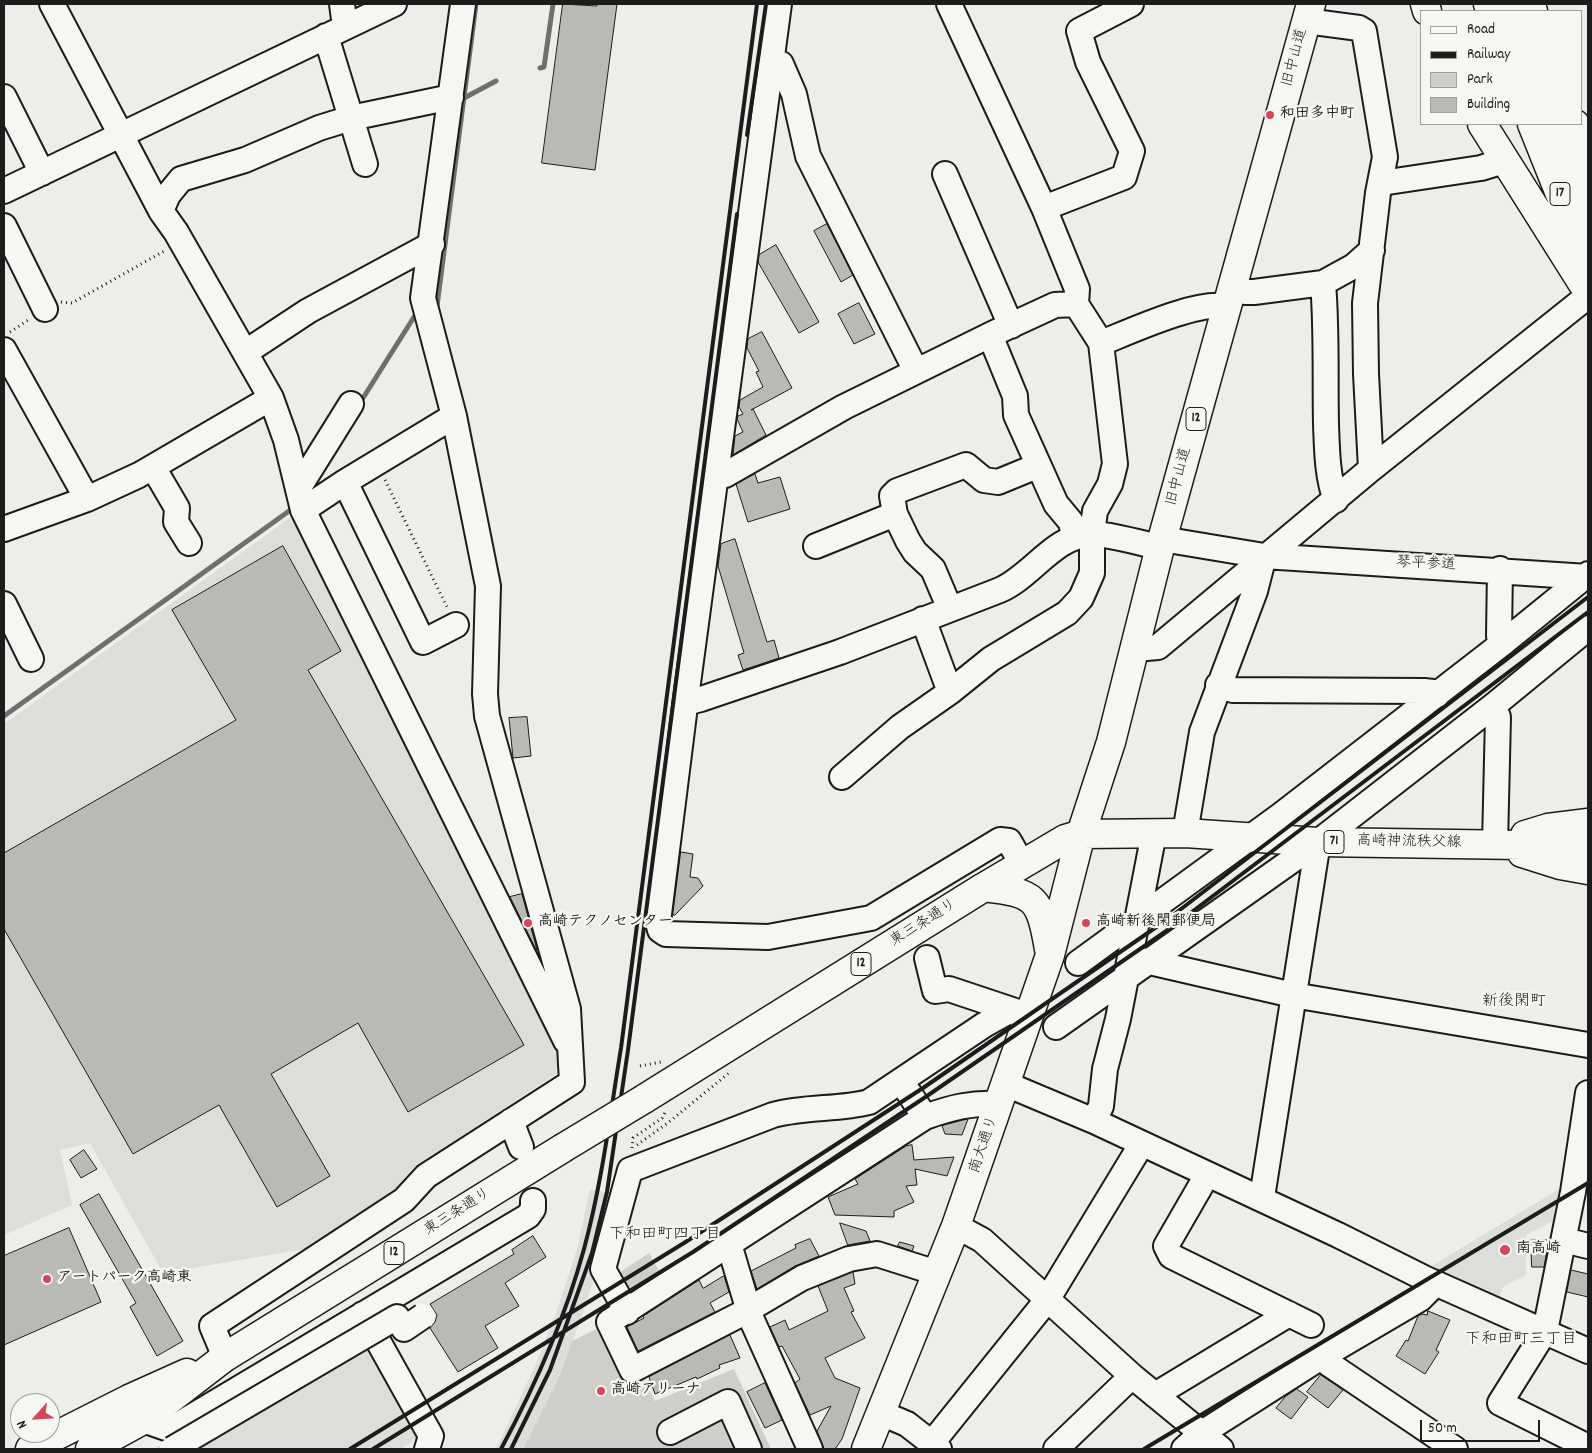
<!DOCTYPE html>
<meta charset="utf-8">
<style>
body{margin:0}
#map{position:relative;width:1592px;height:1453px;overflow:hidden;background:#edede9;font-family:Dekko,sans-serif}
canvas{display:block}
.frame{position:absolute;inset:0;border:5px solid #1c1c1c;pointer-events:none}
.legend{position:absolute;left:1420px;top:10px;width:162px;height:115px;box-sizing:border-box;background:#f6f6f2;border:1px solid #9f9f9c;margin:0;padding:6px 9px;list-style:none;font-size:15px;color:#1c1c1c}
.legend li{display:flex;align-items:center;gap:10px;height:25px}
.legend b{width:25px;border:1px solid #9f9f9c}
.north{position:absolute;left:10px;top:1393px;width:50px;height:50px;box-sizing:border-box;background:#f6f6f2;border:1px solid #9f9f9c;border-radius:50%;rotate:244deg;font-size:14px;font-weight:700;line-height:20px;text-align:center;color:#1c1c1c}
.north::after{content:'';display:block;margin:auto;width:18px;height:22px;background:#d1495b;clip-path:polygon(50% 0,100% 100%,50% 72%,0 100%)}
.scale{position:absolute;left:1420px;top:1420px;width:120px;height:22px;box-sizing:border-box;border:2px solid #1c1c1c;border-top:0;padding-left:6px;font-size:15px;line-height:18px;white-space:nowrap;color:#1c1c1c;-webkit-text-stroke:4px #f6f6f2;paint-order:stroke}
</style>
<div id="map">
<canvas width="1592" height="1453"></canvas>
<div class="frame"></div>
<ul class="legend">
<li><b style="height:6px;background:#f6f6f2"></b>Road</li>
<li><b style="height:6px;background:#1c1c1c"></b>Railway</li>
<li><b style="height:14px;background:#cececb"></b>Park</li>
<li><b style="height:14px;background:#b9b9b6"></b>Building</li>
</ul>
<div class="north">N</div>
<div class="scale">50 m</div>
</div>
<script>
const ctx = document.querySelector('canvas').getContext('2d');
ctx.lineJoin = 'round';
function fillPath(path, color) {
  ctx.fillStyle = color;
  ctx.fill(path, 'evenodd');
}
function trace(path, color, width, dash) {
  ctx.strokeStyle = color;
  ctx.lineWidth = width;
  ctx.lineCap = dash ? 'butt' : 'round';
  ctx.setLineDash(dash || []);
  ctx.stroke(path);
}
function label(font, color, halo, rows, align = 'center') {
  ctx.font = font + ' Dekko,"Klee One",sans-serif';
  ctx.lineWidth = 4.5;
  ctx.setLineDash([]);
  ctx.textBaseline = 'middle';
  ctx.strokeStyle = halo;
  ctx.fillStyle = color;
  for (const [text, x, y, turn = 0] of rows) {
    ctx.save();
    ctx.translate(x, y);
    ctx.rotate((+turn || 0) * Math.PI / 180);
    ctx.textAlign = isNaN(turn) ? turn : align;
    if (halo) ctx.strokeText(text, 0, 0);
    ctx.fillText(text, 0, 0);
    ctx.restore();
  }
}
fillPath(new Path2D(`
 M291 517 297 522 563 1050 561 1071 414 1167 396 1188 305 1249 163 1273 90 1143 60 1150 72 1205 4 1235V724Z
 M1564 1186 1560 1217 1526 1235V1275L1504 1286 1497 1301 1425 1270Z
 M590 1189 615 1194 601 1256 581 1319 560 1375 523 1449H496L536 1364 557 1310 577 1249Z
 M362 1325 422 1436 401 1449H153L169 1442Z`), '#ddddda');
fillPath(new Path2D(`
 M649 1253 665 1281 629 1303 613 1277Z
 M600 1327 625 1382 642 1374 655 1401 734 1369 771 1449H523L560 1375 572 1341Z`), '#cececb');
trace(new Path2D(`
 M540 68 544 67 553 4
 M464 98 496 81
 M432 308 437 306 476 4
 M358 406 414 317 420 314
 M4 716 296 506`), '#6f6f6d', 5);
const building = new Path2D(`
 M563 4 597 6V4H617L595 170 542 163Z
 M827 224 853 275 841 282 814 231Z
 M776 245 819 322 799 333 758 262 759 255Z
 M859 303 875 334 854 344 838 314Z
 M762 332 792 388 751 410 753 409 766 435 733 455 735 436 743 432 737 419 738 416 743 414 739 407 740 400 763 387 756 372 759 371 747 348 748 339Z
 M755 474 758 483 780 477 790 509 748 522 736 484Z
 M735 539 767 642 774 640 779 658 743 670 738 655 744 653 718 566 721 544Z
 M283 546 341 651 308 670 524 1045 408 1112 358 1023 271 1074 330 1176 277 1207 219 1105 133 1154 4 929V853L236 720 172 610Z
 M527 717 531 756 513 758 509 718Z
 M681 852 693 854 690 877 698 878 703 886 675 915H673Z
 M522 894 537 950H536L510 897Z
 M968 1119 962 1135 945 1134 942 1126Z
 M912 1145 914 1160 954 1157 947 1176 915 1169 917 1185 906 1186 914 1202 894 1211V1217L835 1215 828 1197 858 1184 855 1179 906 1146Z
 M84 1150 97 1169 81 1178 70 1160Z
 M99 1194 183 1341 157 1356 130 1307 136 1303 80 1205Z
 M840 1223 866 1231 870 1241 848 1245Z
 M69 1228 101 1302 4 1345V1256Z
 M533 1236 546 1257 505 1283 519 1306 485 1326 498 1348 458 1372 430 1328 435 1322 437 1315 430 1304 514 1254 512 1250Z
 M810 1239 819 1256 795 1266 757 1289 751 1271 796 1248 795 1245Z
 M1531 1240H1549L1544 1267H1532Z
 M900 1242 914 1246 912 1251 898 1246Z
 M1571 1270 1588 1274V1297L1567 1292Z
 M853 1272 855 1284 844 1288 854 1311 851 1312 865 1338 825 1358 835 1378 860 1388 842 1439 835 1449H824L817 1431 831 1406 810 1415 795 1383 800 1379 782 1346 779 1347 770 1327 785 1320 789 1330 828 1311 818 1286Z
 M724 1276 729 1292 710 1303 715 1312 638 1351 627 1327 644 1318 643 1316 699 1280 703 1288Z
 M1428 1311 1450 1320 1436 1350 1439 1352 1425 1374 1396 1356 1406 1340 1408 1341 1418 1316 1422 1314 1427 1315Z
 M730 1335 740 1358 719 1365 720 1368 697 1379 696 1377 655 1394 649 1377Z
 M1321 1375 1343 1390 1328 1408 1307 1392Z
 M765 1383 782 1420 765 1428 747 1392Z
 M1297 1389 1308 1397 1291 1419 1276 1408 1285 1397Z`);
fillPath(building, '#b9b9b6');
trace(building, '#1c1c1c', 1);
const minor = new Path2D(`
 M52 4 161 211 176 232 271 398 286 440 303 510 566 1041
 M342 4 345 27
 M779 4 686 698 658 922 660 930 666 934 768 937 871 918 1000 840 1009 841 1022 864
 M1306 21 1359 28 1364 31 1385 157 1378 193 1365 303 1366 374 1371 469
 M326 36 365 164
 M771 60 781 64 794 94 808 156 916 371
 M4 97 42 173
 M945 174 1011 326
 M1381 181 1388 182 1481 168 1494 164 1503 158
 M4 191 394 4
 M1044 208 1124 177 1132 151 1088 62 1079 31 1131 4
 M161 211 168 195 181 179 245 160 319 128 351 118 451 97
 M4 226 45 309
 M1323 283C1327 330 1325 377 1326 424 1327 449 1327 477 1336 500
 M1234 288 1245 292H1254L1323 283 1354 266 1372 250
 M990 335 1015 396 1016 415 1056 504 1071 522 1074 537
 M1101 343C1129 332 1200 299 1227 307
 M4 350 87 499
 M246 352 308 311 432 244
 M153 467 177 508 176 522 189 543
 M716 476 725 475 844 407 990 335 1055 305 1076 304
 M345 482 423 642 456 625
 M298 489 351 404
 M303 510 345 482 454 416
 M4 529 87 499 139 475 271 398
 M1162 539 1264 556 1588 577
 M816 546 895 514
 M1500 569 1499 636 1503 643
 M4 604 31 659
 M950 609 933 569 915 552 908 541 895 514 892 496 897 491 966 465 984 480 998 482 1037 466
 M923 619 950 692
 M1135 649 1158 647 1371 469 1588 296
 M1218 685 1233 690 1424 691 1433 692 1437 695
 M686 698 693 701 701 699 840 652 1000 590C1032 576 1054 536 1091 534 1108 533 1142 544 1160 547
 M1493 706 1498 717 1495 844
 M842 777 900 727 950 692 991 659 1067 613 1081 598 1092 573V534L1095 511 1110 484 1115 464 1101 343 1076 304 1077 289 1044 208 949 4
 M1185 833 1202 732 1255 591 1264 556
 M927 958 935 991 949 989 1018 1012
 M1141 960 1293 995 1588 1045
 M1078 963 1281 815 1503 643 1588 574
 M1056 1027 1318 842 1493 706 1588 628
 M901 1081 925 1117
 M1006 1084 1094 1121 1338 1235 1426 1279 1588 1351
 M1588 1093 1573 1192 1545 1331 1500 1403 1588 1447
 M511 1121 521 1147
 M1094 1121 1101 1106 1105 1069 1118 1019 1154 833
 M1207 1175 1166 1246 1171 1256 1311 1325
 M1257 1197 1263 1191 1318 842
 M956 1226 982 1240 1132 1376 1221 1449
 M1564 1240 1588 1246
 M729 1244 751 1318 810 1449
 M937 1273 877 1254 849 1259 802 1278 741 1314 632 1370 609 1322 925 1117C950 1108 972 1102 999 1104
 M627 1312 603 1269 630 1170 773 1115C807 1106 838 1110 869 1102L984 1025 1011 1010
 M363 1314 431 1436 427 1449
 M1323 1356 1329 1364 1455 1449
 M225 1357 212 1326 404 1200 426 1176 572 1082 568 1009 487 716 485 694 488 586 454 416 423 298 463 4
 M1155 1395 1289 1314
 M881 1413 907 1424 939 1449
 M143 1420 166 1428 176 1426 528 1216 533 1209V1201
 M670 1432 728 1402 749 1449
 M932 1443 1047 1300 1141 1145
 M1056 1449 1132 1376
 M1184 1449 1202 1433 1323 1356 1420 1299 1436 1283`);
const major = new Path2D(`
 M1525 835 1548 828 1588 823
 M1522 853 1560 865 1588 870
 M984 887C1035 893 1040 897 1049 949
 M644 1099 984 887 1065 839 1081 834 1185 833 1318 842 1588 846
 M30 1449 129 1399 187 1373
 M90 1449 143 1420 225 1357 563 1148
 M866 1449 956 1226 1050 955 1081 834 1111 742 1160 547 1311 4`);
const highway = new Path2D(`
 M1425 4 1427 11
 M1488 4 1491 11
 M1509 4 1512 11
 M1530 4 1533 11
 M1482 124 1588 292
 M1532 124 1588 264
 M1553 124 1588 211
 M1575 124 1588 157`);
trace(minor, '#1c1c1c', 28);
trace(major, '#1c1c1c', 31);
trace(highway, '#1c1c1c', 31);
trace(new Path2D(`
 M61 302 72 303 166 250
 M10 332 30 319
 M385 480 448 609
 M640 1066 661 1062
 M637 1145 669 1122 729 1073
 M632 1148 633 1138 662 1118 666 1111`), '#1c1c1c', 3, [1, 4]);
trace(minor, '#f6f6f2', 24);
trace(major, '#f6f6f2', 28);
trace(highway, '#f6f6f2', 28);
trace(new Path2D(`
 M747 135 766 4
 M350 1449 684 1243 923 1088 1168 919 1588 597
 M373 1449 693 1252 927 1096 1172 927 1588 612
 M501 1449C535 1386 565 1319 584 1249 602 1183 610 1115 621 1048L757 4
 M511 1449 550 1370 592 1253 607 1192 628 1050 737 214
 M1144 1449 1588 1183`), '#1c1c1c', 4);
const minorBridge = new Path2D(`
 M172 1449 397 1317 404 1329 423 1316`);
const majorBridge = new Path2D(`
 M563 1148 644 1099`);
trace(minorBridge, '#1c1c1c', 28, []);
trace(majorBridge, '#1c1c1c', 31, []);
trace(minorBridge, '#f6f6f2', 24);
trace(majorBridge, '#f6f6f2', 28);
for (const [x, y, r, color] of [
 [1270,115,5,"#d1495b"],
 [528,923,5,"#d1495b"],
 [1086,923,5,"#d1495b"],
 [1505,1250,6,"#d1495b"],
 [47,1279,5,"#d1495b"],
 [601,1391,5,"#d1495b"]
]) {
  const dot = new Path2D();
  dot.arc(x, y, r, 0, 2 * Math.PI);
  ctx.fillStyle = color;
  ctx.fill(dot);
  trace(dot, '#f6f6f2', 2);
}
for (const [x, y, w] of [
 [1560,194,20],
 [1196,419,20],
 [1334,842,20],
 [861,964,20],
 [394,1253,20]
]) {
  const box = new Path2D();
  box.roundRect(x - w / 2, y - 11.5, w, 23, 4);
  ctx.fillStyle = '#f6f6f2';
  ctx.fill(box);
  trace(box, '#1c1c1c', 1);
}
label('bold 14px', '#1c1c1c', null, [
 ["17",1560,194],
 ["12",1196,419],
 ["71",1334,842],
 ["12",861,964],
 ["12",394,1253]
]);
label('15px', '#1c1c1c', '#f6f6f2', [
 ["旧中山道",1296,58,-75],
 ["旧中山道",1180,477,-75],
 ["琴平参道",1426,565,3],
 ["高崎神流秩父線",1409,843,1],
 ["東三条通り",924,924,-32],
 ["南大通り",985,1145,-71],
 ["東三条通り",458,1213,-32]
]);
label('bold 15px', '#1c1c1c', '#f6f6f2', [
 ["和田多中町",1280,115],
 ["高崎テクノセンター",538,923],
 ["高崎新後閑郵便局",1096,923],
 ["南高崎",1516,1250],
 ["アートパーク高崎東",57,1279],
 ["高崎アリーナ",611,1391]
], 'left');
label('16px', '#1c1c1c', '#f6f6f2', [
 ["新後閑町",1514,1003],
 ["下和田町四丁目",665,1236],
 ["下和田町三丁目",1521,1341]
]);
</script>
